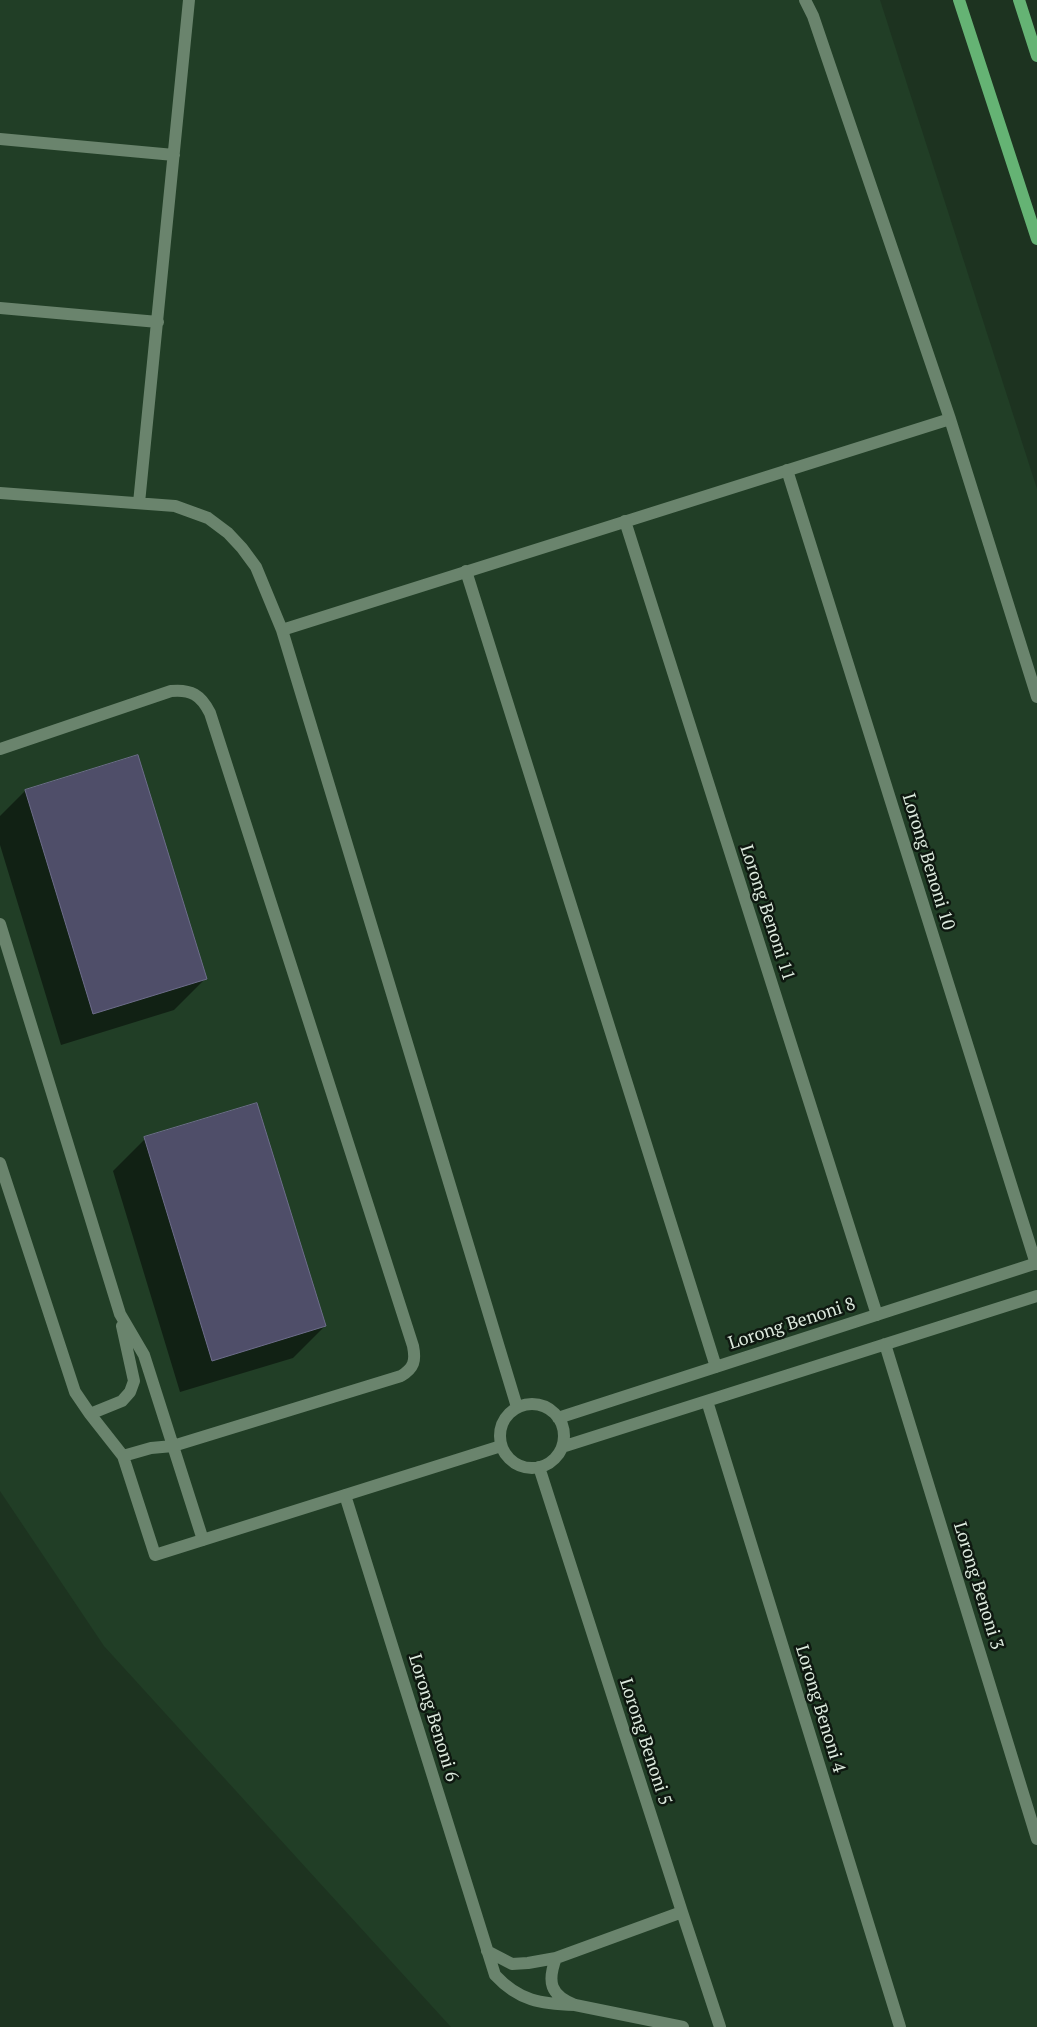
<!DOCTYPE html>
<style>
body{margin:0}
canvas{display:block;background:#1d3320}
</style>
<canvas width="1037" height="2027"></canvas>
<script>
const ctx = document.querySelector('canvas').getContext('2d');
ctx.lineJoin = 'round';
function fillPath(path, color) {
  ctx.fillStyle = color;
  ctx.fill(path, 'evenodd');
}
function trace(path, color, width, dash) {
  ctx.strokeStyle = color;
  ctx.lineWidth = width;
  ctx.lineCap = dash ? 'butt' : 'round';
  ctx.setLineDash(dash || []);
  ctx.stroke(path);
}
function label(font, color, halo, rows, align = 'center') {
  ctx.font = font + ' "PT Serif",serif';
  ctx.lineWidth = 5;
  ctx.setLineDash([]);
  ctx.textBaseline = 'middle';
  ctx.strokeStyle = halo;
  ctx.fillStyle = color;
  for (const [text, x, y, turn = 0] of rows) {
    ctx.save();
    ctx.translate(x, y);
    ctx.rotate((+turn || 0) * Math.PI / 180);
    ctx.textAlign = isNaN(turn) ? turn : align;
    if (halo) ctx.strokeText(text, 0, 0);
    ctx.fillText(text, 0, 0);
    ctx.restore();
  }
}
fillPath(new Path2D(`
 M0 0H880L1037 489V2027H451L104 1646 0 1491Z`), '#213e26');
fillPath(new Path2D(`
 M137 757 206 978 174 1010 61 1045 0 845V816L25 791Z
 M145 1139 325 1326 293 1358 180 1392 113 1171Z`), '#0007');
const building = new Path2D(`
 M138 755 207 979 93 1014 25 790Z
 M257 1103 326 1326 212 1361 144 1137Z`);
fillPath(building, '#4f4e69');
trace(building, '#6d6d8a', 1);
trace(new Path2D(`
 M805 0 813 16 950 419 1037 697
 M0 139 174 155
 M0 308 158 322
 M787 470 1036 1264
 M0 493 175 506 208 518 228 533 242 548 256 567 282 630 517 1407
 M139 503 189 0
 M625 521 877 1315
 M466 571 716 1367
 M282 630 950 419
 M0 749 171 691C191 689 201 695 210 713L413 1346C416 1361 414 1368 401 1376L173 1446 151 1448 123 1456
 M0 924 120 1314 144 1355 203 1540
 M0 1163 75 1392 90 1414 123 1456 155 1555 501 1446
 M885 1344 1037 1839
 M707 1401 900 2027
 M500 1436a32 32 0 1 1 64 0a32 32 0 1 1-64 0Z
 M90 1414 122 1401 130 1392 134 1381 122 1326
 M558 1418 1037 1263
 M562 1447 1037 1296
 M539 1467 682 1912 720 2027
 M345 1495 495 1975C519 2001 541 2004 575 2005
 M487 1951 512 1964 528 1963 556 1958 682 1912
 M556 1958C547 1982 550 1995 575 2005L683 2027`), '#6a846d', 12);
trace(new Path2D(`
 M959 0 1037 239
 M1019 0 1037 56`), '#65b374', 12);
label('18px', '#ddeade', '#0e1810', [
 ["Lorong Benoni 10",928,862,73],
 ["Lorong Benoni 11",767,913,72],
 ["Lorong Benoni 8",792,1324,-18],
 ["Lorong Benoni 3",978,1586,73],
 ["Lorong Benoni 4",820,1709,73],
 ["Lorong Benoni 6",433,1718,73],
 ["Lorong Benoni 5",645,1742,72]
]);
</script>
